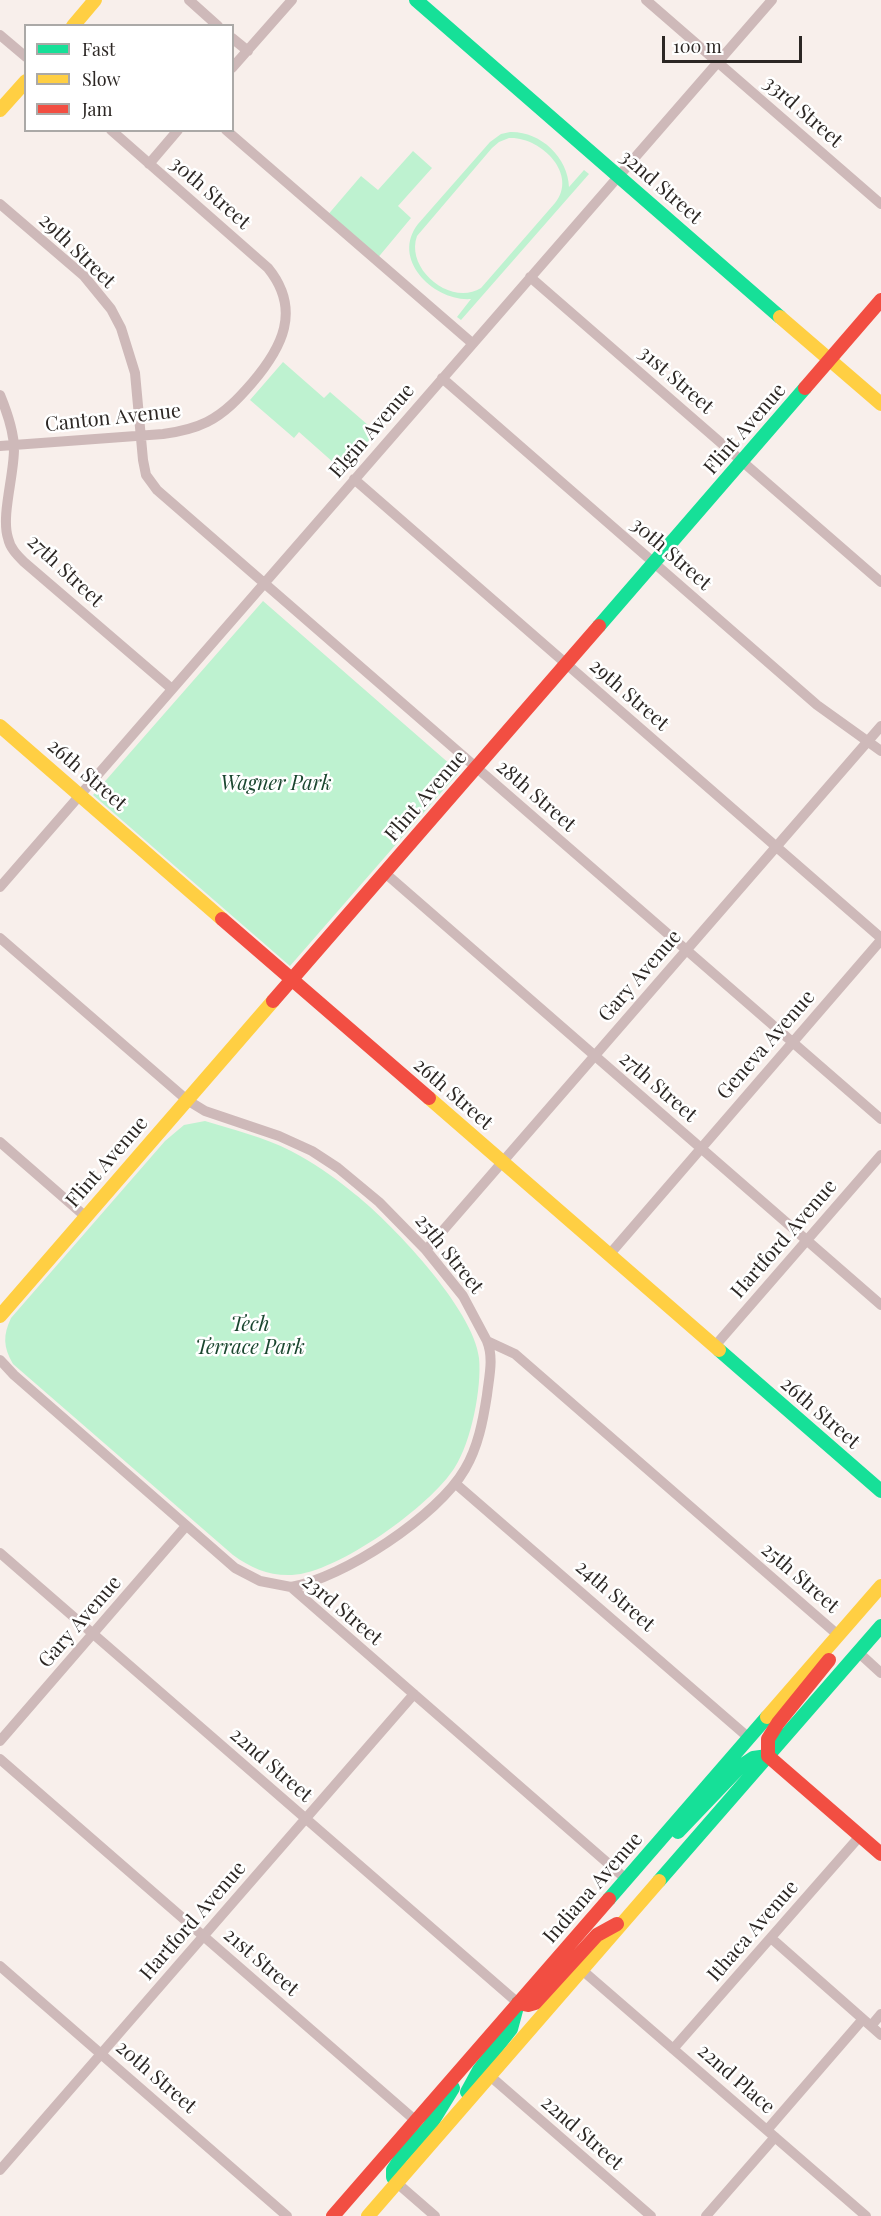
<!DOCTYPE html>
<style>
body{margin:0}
#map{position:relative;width:881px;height:2216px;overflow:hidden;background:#f8efeb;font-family:"Playfair Display",serif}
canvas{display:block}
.legend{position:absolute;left:24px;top:24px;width:210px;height:108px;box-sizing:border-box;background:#fff;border:2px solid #aba9a7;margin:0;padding:8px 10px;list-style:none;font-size:18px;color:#2c2724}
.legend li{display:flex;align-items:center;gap:12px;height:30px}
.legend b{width:30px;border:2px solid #aba9a7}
.scale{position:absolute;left:662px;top:36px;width:140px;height:27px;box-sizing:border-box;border:3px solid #2c2724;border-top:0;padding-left:8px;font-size:18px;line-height:21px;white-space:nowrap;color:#2c2724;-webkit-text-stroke:4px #fff;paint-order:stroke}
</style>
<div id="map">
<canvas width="881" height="2216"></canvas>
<ul class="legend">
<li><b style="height:8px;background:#16e098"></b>Fast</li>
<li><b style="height:8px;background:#ffcf43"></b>Slow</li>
<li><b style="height:8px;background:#f24e42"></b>Jam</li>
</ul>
<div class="scale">100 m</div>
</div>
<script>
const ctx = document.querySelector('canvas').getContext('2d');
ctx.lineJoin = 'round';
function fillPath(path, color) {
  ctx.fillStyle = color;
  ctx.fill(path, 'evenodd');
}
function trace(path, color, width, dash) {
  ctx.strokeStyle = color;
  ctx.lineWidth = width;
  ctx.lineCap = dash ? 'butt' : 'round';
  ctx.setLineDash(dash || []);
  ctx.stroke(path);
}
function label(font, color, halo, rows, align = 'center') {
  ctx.font = font + ' "Playfair Display",serif';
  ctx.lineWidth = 5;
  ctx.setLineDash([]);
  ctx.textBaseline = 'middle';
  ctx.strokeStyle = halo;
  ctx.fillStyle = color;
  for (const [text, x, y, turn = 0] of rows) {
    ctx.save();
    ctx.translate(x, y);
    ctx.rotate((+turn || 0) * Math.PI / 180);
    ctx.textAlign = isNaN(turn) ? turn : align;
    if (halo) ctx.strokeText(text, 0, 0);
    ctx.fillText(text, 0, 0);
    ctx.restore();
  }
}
fillPath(new Path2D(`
 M510 132C540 131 568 157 569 187L584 170 589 174 461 320 457 317 471 299C435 302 390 260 418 224L490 142 501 134ZM509 138C540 136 579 174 555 203L481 288C451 307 405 269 417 236L492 148 499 142Z
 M413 151 432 168 398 206 411 218 376 260 326 217 361 176 378 190Z
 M283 362 324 398 330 392 376 432 343 471 299 432 294 438 250 400Z
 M263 601 459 772 290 966 93 795Z
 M205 1121C234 1130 264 1137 291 1151 312 1162 333 1176 351 1191 389 1220 474 1309 479 1358 482 1388 471 1442 455 1467 431 1506 337 1573 292 1575 269 1576 251 1568 233 1555L13 1364C3 1347 3 1335 11 1318L165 1141 184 1125Z`), '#bef2d0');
trace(new Path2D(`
 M189 0 218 26
 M646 0 881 204
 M0 35 26 57
 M232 38 248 51
 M232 68 292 0
 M226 130 472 343
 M149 164 178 130
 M0 204 84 276 111 309 121 328 135 373 143 460 146 475 157 490 881 1119
 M530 277 881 582
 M442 378 817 705 881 751
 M0 395C7 412 14 431 14 449 14 476 1 516 8 538 10 548 17 555 24 562L172 689
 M0 446 163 434C178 432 193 429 207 422 225 413 239 398 252 383 282 348 302 310 268 268L111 130
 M354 479 881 938
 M385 873 881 1305
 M0 887 772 0
 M0 938 187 1100 205 1111 279 1136 312 1151 338 1168 379 1202 426 1250 463 1296 487 1341 515 1354 838 1635
 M0 1142 86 1217
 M426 1250 881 726
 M609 1255 881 940
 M714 1347 881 1155
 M0 1360 14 1375 235 1568 260 1581 291 1587 626 1879
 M456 1484 749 1738
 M0 1553 518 2003
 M291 1587C343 1578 438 1516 465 1469 478 1447 483 1421 487 1395 489 1377 494 1358 487 1341
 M858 1652 881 1673
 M0 1741 186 1526
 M0 1759 416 2121
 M771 1938 881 2035
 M0 1966 287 2216
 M582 1970 866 2216
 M871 2026 881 2014
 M673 2049 860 1836
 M490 2076 651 2216
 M767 2130 863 2019
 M0 2170 414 1694
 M397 2183 435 2216
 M706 2216 775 2137`), '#ceb9b9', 10);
trace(new Path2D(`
 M416 0 780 317
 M599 626 805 388
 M719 1350 881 1491
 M678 1832 741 1766 753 1758 768 1756
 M659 1881 881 1626
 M609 1899 767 1717
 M467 2092 479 2070 511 2029 518 2003
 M397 2183 393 2177V2170L402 2156 429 2127 453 2088`), '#16e098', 14);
trace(new Path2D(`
 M73 26 95 0
 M0 110 26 81
 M780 317 881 404
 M0 726 222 919
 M429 1098 719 1350
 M0 1316 273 1001
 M767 1717 881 1586
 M368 2216 659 1881`), '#ffcf43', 14);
trace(new Path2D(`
 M805 388 881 300
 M222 919 429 1098
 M273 1001 599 626
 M768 1756 881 1854
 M768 1756V1739L778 1723 829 1660
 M518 2003 528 2005 535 2003 597 1935 617 1924
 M333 2216 609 1899`), '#f24e42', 14);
label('20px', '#2c2724', '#fff', [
 ["33rd Street",803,112,41],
 ["32nd Street",661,187,41],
 ["30th Street",210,193,41],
 ["29th Street",77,251,44],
 ["31st Street",676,380,41],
 ["Canton Avenue",113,418,-6],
 ["Flint Avenue",745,429,-49],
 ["Elgin Avenue",372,431,-49],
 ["30th Street",671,554,41],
 ["27th Street",65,571,43],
 ["29th Street",629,695,41],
 ["26th Street",87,775,41],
 ["Flint Avenue",426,796,-49],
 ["28th Street",536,796,41],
 ["Gary Avenue",640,976,-49],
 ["Geneva Avenue",766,1045,-49],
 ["27th Street",658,1087,41],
 ["26th Street",453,1094,41],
 ["Flint Avenue",107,1162,-49],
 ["Hartford Avenue",784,1239,-49],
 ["25th Street",449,1254,51],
 ["26th Street",820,1413,41],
 ["25th Street",800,1578,41],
 ["24th Street",615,1596,41],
 ["23rd Street",342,1610,40],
 ["Gary Avenue",80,1622,-49],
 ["22nd Street",271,1765,41],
 ["Indiana Avenue",593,1888,-49],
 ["Hartford Avenue",193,1921,-49],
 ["Ithaca Avenue",753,1931,-49],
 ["21st Street",261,1962,41],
 ["20th Street",156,2077,41],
 ["22nd Place",736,2079,41],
 ["22nd Street",582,2133,41]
]);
label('italic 20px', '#1a462f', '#fff', [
 ["Wagner Park",276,784],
 ["Tech",250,1325],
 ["Terrace Park",250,1348]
]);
</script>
